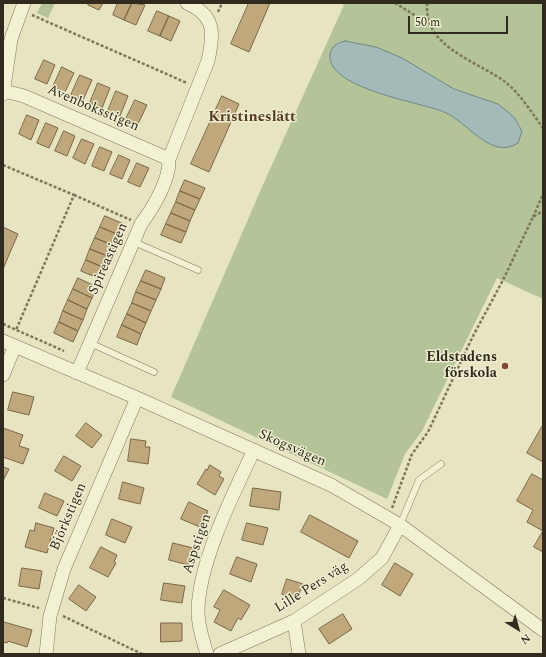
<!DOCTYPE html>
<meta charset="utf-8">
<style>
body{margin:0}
#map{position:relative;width:546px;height:657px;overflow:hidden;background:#e7e4c2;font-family:Spectral,serif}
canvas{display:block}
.frame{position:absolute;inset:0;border:4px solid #302b1e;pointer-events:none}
.north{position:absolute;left:498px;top:609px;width:40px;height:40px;-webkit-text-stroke:3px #efedd0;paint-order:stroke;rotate:143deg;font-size:11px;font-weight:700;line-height:16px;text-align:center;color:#302b1e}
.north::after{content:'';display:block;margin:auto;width:14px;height:18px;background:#302b1e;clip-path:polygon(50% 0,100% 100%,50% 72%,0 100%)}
.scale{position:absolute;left:408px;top:16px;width:100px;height:18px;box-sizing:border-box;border:2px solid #302b1e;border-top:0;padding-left:5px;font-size:12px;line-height:14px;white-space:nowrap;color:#302b1e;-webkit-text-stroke:3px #efedd0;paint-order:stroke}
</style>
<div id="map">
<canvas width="546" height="657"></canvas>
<div class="frame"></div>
<div class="north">N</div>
<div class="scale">50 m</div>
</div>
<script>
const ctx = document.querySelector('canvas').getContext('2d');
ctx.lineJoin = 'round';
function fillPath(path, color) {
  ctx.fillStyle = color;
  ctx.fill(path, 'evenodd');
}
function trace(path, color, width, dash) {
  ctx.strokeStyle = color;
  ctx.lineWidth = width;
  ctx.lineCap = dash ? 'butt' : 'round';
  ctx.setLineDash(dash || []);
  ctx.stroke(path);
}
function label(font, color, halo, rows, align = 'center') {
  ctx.font = font + ' Spectral,serif';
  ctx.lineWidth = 3;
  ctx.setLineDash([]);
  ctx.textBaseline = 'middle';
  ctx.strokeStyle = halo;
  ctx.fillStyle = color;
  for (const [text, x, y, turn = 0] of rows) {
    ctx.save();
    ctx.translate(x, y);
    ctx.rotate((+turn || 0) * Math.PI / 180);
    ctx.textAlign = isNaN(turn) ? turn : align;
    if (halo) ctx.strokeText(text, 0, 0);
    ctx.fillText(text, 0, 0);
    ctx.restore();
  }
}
fillPath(new Path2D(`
 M42 3H55L48 18 37 13Z
 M340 3H543V299L497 278 422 431 405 454 387 499 171 397 266 178 344 5Z`), '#b4c398');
const water = new Path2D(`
 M345 41 376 47 402 58 454 89 498 104 514 117 522 131 518 143C491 161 467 121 444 112 421 102 326 89 330 54 332 45 338 43 345 41Z`);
fillPath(water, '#a4bab9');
trace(water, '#6c8786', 1);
const building = new Path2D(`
 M89 3H103L99 10 88 5Z
 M118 3H132L124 20 113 15Z
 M132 3 145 5 136 25 124 20Z
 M249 3H270L249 52 231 44Z
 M157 11 169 16 160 36 148 31Z
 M169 16 180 21 171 41 160 36Z
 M44 60 55 65 47 84 35 79Z
 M62 67 74 73 65 92 53 87Z
 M80 75 92 80 83 100 71 95Z
 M98 83 110 88 102 108 90 103Z
 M116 91 128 96 120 116 108 111Z
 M222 96 239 104 209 172 191 164Z
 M135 100 147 105 138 124 126 119Z
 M27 115 39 120 31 140 19 134Z
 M46 123 58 128 49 148 37 143Z
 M64 131 75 136 67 156 55 151Z
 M82 139 94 144 85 164 73 158Z
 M100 147 112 152 104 171 92 166Z
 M119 155 130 160 122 179 110 174Z
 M137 163 149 168 140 187 128 182Z
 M185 180 205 188 200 199 180 191Z
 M180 191 200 199 195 210 176 202Z
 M176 202 195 210 190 221 171 213Z
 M171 213 190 221 186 232 166 224Z
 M105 216 124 224 119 235 100 227Z
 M166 224 186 232 181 243 161 235Z
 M3 227 18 234 3 269Z
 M100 227 119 235 115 246 95 238Z
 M95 238 115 246 110 257 90 249Z
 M90 249 110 257 105 268 86 260Z
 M86 260 105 268 100 279 81 271Z
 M146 270 165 278 161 289 141 281Z
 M78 278 97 287 92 298 73 289Z
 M141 281 161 289 156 300 136 292Z
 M73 289 92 298 87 309 68 300Z
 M136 292 156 300 151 311 132 303Z
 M68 300 87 309 83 320 63 311Z
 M132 303 151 311 146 323 127 314Z
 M63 311 83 320 78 331 59 322Z
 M127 314 146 323 141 334 122 325Z
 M59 322 78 331 73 342 54 333Z
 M122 325 141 334 137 345 117 337Z
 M13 392 34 397 29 415 8 410Z
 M86 423 102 435 92 448 76 436Z
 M543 425V462L527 453Z
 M3 428 23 435 19 446 29 449 23 464 3 457Z
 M131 439 146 441 145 447H150L148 464 128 461Z
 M64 456 81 466 72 481 55 471Z
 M210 465 221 472 219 476 224 479 215 495 197 484 206 469 207 470Z
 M3 467 9 469 3 481Z
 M532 474 543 480V531L527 522 533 510 517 501Z
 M123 482 144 488 140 504 119 499Z
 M253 488 281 492 279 510 250 506Z
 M45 493 64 501 57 516 39 508Z
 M189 502 208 511 200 527 181 519Z
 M310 515 358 541 349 558 301 532Z
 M112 519 132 527 125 543 106 535Z
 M36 523 54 528 47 553 25 547 30 530 34 531Z
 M247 523 268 528 263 545 242 540Z
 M543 531V552L534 547Z
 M173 543 193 548 188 565 169 560Z
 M101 547 117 555 114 562 116 563 108 577 90 568Z
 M237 557 257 564 251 582 230 574Z
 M395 563 413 574 400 596 382 585Z
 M22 568 42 571 39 589 19 586Z
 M287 579 303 584 297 599 282 594Z
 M164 583 185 586 182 603 161 600Z
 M79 585 96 597 86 611 69 599Z
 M224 590 250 605 241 620 238 618 231 631 214 622 220 610 214 607Z
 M343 614 352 629 329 644 319 629Z
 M4 622 32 630 27 647 8 641 7 643 3 642Z
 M161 623H182V641L161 642Z`);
fillPath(building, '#c0a87d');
trace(building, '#7a6645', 1);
const lane = new Path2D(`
 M134 242 198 270
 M90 343 154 372
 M400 525 419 480 441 464`);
const street = new Path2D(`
 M4 91 24 96 169 159
 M3 94 11 39 24 3
 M3 341 137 398 331 485 400 525 543 630
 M77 373 141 224C153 208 170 180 169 159L208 61C214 34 216 16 187 3
 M3 375 15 346
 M294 621 299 654
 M46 654 50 616 64 569 137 398
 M207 654C203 640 198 627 198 612 198 564 233 494 254 450
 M220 654 294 621 358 579 382 558 400 525`);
trace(lane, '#7e765c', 7);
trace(street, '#7e765c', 14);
trace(new Path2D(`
 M395 3 429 24
 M427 3C427 10 427 18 430 24 440 51 482 65 504 81 520 93 531 112 543 128
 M218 12 222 3
 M32 15 187 83
 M3 165 74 195 16 330
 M74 195 131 220
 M533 217 543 194
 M3 324 64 351
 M392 508 412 454 428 432 472 338 503 280 533 217 543 211
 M3 598 39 608
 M63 616 142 654`), '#7e765c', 2.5, [3, 2]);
trace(lane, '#f3f1d4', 6);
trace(street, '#f3f1d4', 13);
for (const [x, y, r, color] of [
 [505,366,4,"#854634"]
]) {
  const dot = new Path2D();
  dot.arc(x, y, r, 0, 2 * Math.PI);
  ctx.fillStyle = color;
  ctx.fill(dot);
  trace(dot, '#efedd0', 1.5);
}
label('14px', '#302b1e', '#efedd0', [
 ["Avenboksstigen",93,109,23],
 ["Spireastigen",109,259,-66],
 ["Skogsvägen",292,449,24],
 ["Björkstigen",69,517,-67],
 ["Aspstigen",198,544,-71],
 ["Lille Pers väg",312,588,-32]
]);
label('bold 14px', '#302b1e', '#efedd0', [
 ["Eldstadens",497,358],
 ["förskola",497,374]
], 'right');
label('bold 15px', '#573a23', '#efedd0', [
 ["Kristineslätt",252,118]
]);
</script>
